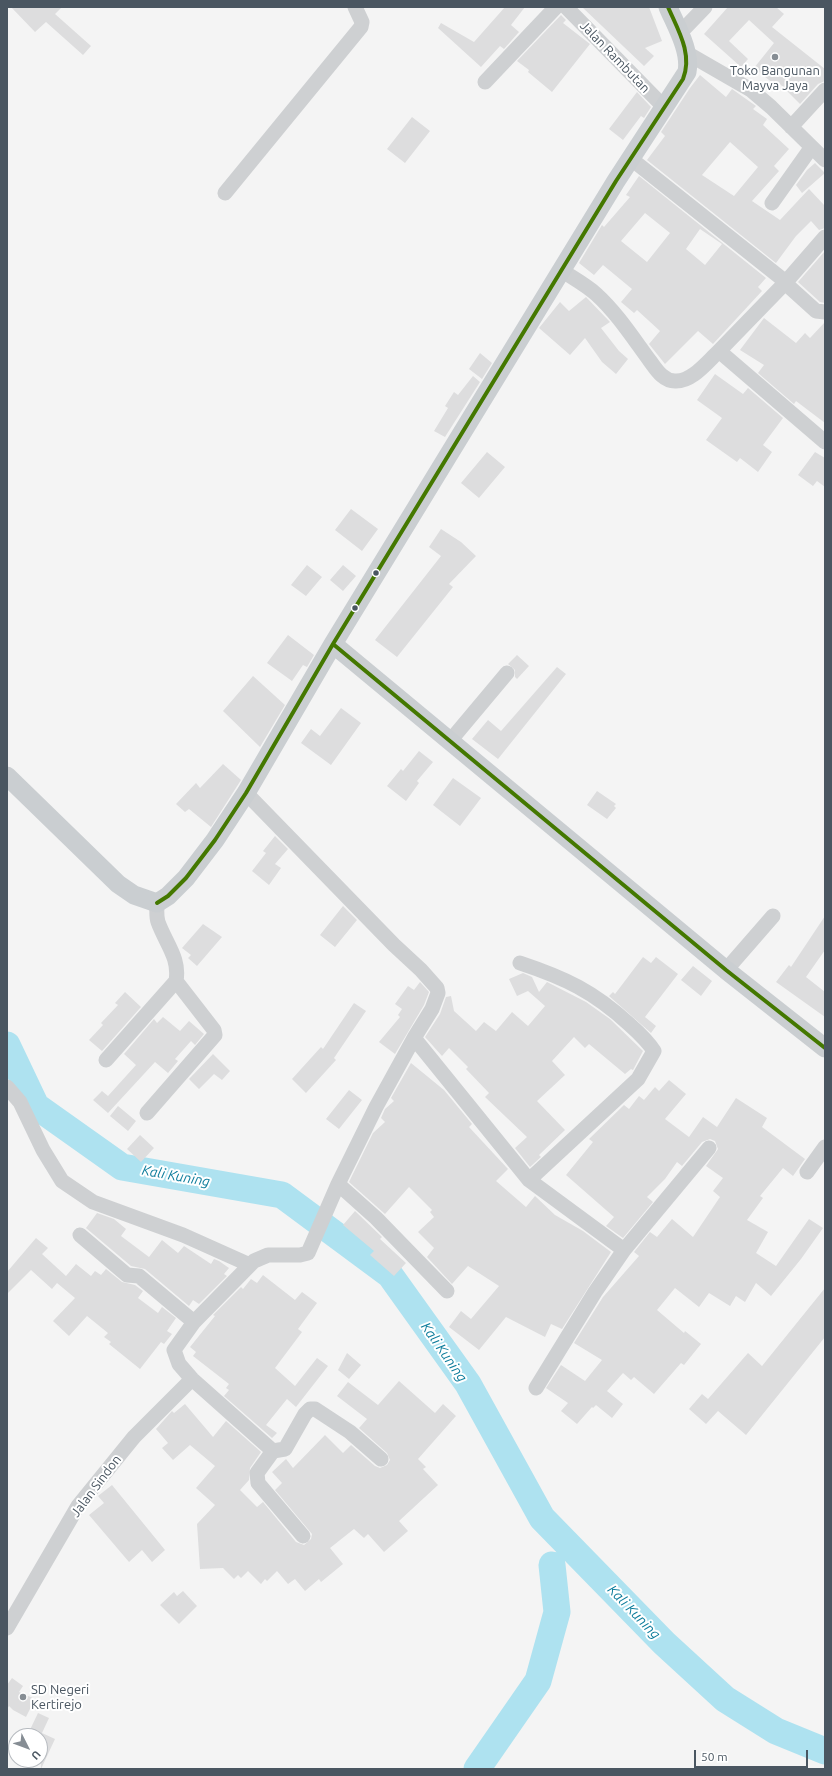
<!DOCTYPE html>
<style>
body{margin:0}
#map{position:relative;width:832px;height:1776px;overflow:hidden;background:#f4f4f4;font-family:Ubuntu,sans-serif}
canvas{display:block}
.frame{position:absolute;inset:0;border:8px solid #4a5661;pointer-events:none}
.north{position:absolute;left:8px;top:1728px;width:40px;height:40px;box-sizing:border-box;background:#fff;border:1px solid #b7bbc0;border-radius:50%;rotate:132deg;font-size:11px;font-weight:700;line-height:16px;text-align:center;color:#4a5661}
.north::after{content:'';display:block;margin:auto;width:14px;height:18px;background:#868d94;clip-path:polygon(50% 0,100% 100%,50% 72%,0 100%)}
.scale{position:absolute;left:694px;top:1750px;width:114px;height:18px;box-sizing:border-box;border:2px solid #4a5661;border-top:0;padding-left:5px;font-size:12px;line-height:14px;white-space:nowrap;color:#4a5661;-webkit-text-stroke:3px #fff;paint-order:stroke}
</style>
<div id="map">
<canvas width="832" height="1776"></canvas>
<div class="frame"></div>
<div class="north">U</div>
<div class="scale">50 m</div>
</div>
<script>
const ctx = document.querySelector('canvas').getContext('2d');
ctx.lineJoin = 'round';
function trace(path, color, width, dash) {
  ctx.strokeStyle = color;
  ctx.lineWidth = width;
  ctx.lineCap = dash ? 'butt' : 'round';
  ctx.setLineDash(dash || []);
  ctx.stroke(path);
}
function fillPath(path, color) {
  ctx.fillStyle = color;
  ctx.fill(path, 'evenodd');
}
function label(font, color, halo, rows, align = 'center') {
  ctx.font = font + ' Ubuntu,sans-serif';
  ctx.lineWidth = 4;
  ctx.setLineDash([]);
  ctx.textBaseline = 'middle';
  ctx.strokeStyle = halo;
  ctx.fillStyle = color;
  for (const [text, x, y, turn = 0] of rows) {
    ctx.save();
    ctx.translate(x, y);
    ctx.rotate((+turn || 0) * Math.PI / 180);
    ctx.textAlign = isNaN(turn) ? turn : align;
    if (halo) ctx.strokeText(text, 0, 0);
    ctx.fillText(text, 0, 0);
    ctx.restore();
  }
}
trace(new Path2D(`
 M7 1045 36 1106 122 1167 282 1195 390 1275 468 1384 542 1518 664 1643 725 1699 776 1731 825 1751
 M477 1769 538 1681 557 1612 552 1565`), '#aee2f0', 27);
fillPath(new Path2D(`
 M11 7H62L55 14 91 46 83 55 46 22 35 32Z
 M505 7H525L511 25 519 32 504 49 500 46 481 67 438 28 441 23 474 42Z
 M582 7H649L662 41 645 48 654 56 644 66Z
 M728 7H776L784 14 772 27 825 69V81L818 84 800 104 777 81 774 84 754 68 774 43 749 20 729 41 748 59 741 67 704 34Z
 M561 15 566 20 563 23 590 44 552 92 528 72 529 70 517 61Z
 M700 75 726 97 732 89 756 106 753 109 767 119 763 125 789 149 774 166 779 171 752 201 780 220 809 189 825 206V228L819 230 811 221 796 236 776 263 647 160 665 136 661 132 690 88ZM730 142 758 167 734 196 702 175Z
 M637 92 651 107 644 118 641 116 623 140 609 129Z
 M412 117 430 131 405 163 387 149Z
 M815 163 825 173 802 193 796 185 807 170Z
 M639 176 766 278 758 287 762 291 713 344 698 331 665 364 649 344 660 331 637 310 634 313 621 302 632 289 603 265 594 275 579 263 602 225 604 227 630 197 626 195ZM645 213 670 233 647 262 621 241ZM700 229 722 244 705 265 686 249Z
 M825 251V303L820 302 798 282Z
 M586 297 610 322 601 328 619 351 628 359 616 374 602 362 585 338 570 355 539 328 560 302 569 311Z
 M764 318 796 343 805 333 810 338 825 322V423L796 401 794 404 758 373 764 365 740 350Z
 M480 353 492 363 482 379 469 369Z
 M715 374 743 394 748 388 783 418 763 445 772 452 758 472 740 458 737 462 706 440 722 418 697 400Z
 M473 376 480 382 445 437 434 431 448 408 445 406 454 392 458 395Z
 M487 452 505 467 479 498 461 483Z
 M815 452 825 458V487L817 481 813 486 798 475Z
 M351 509 378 529 362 551 335 530Z
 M441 529 461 542 476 556 449 584 453 587 397 657 375 640 441 556 429 547Z
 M307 565 322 577 306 596 291 585Z
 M343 565 356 576 343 591 330 580Z
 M288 635 314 655 307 667 303 665 292 681 267 663Z
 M517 655 529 666 517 679 515 677V670L508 664Z
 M557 667 566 674 498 759 472 739 488 720 501 731Z
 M253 676 285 705 260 747 223 711Z
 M341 708 361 723 331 765 301 743 311 729 320 736Z
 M419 751 433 762 417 781 419 783 406 801 387 786 401 769 403 771Z
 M223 764 241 780 211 827 189 809 185 812 176 804 196 783 200 788Z
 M453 778 481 798 460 826 433 805Z
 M597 791 616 804 614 806 616 808 607 819 587 805Z
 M275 836 288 849 275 864 281 868 269 885 252 871 266 853 263 851Z
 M343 906 357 920 335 947 320 935Z
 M825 916V950L806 977 825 992V1017L776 982 789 965 791 967Z
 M203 924 222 937 197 966 188 958 191 955 182 948Z
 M643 957 651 963 656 957 678 974 645 1017 656 1026 651 1033 609 996 613 992 615 994Z
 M693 966 712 981 701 996 681 980Z
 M523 973 532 977 539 992 547 982 586 1002 610 1019 643 1051 633 1070 631 1069 625 1074 589 1044 585 1048 574 1037 552 1061 565 1075 537 1101 565 1130 539 1155 541 1157 530 1167 515 1148 527 1137 485 1097 489 1093 466 1069 468 1067 449 1048 442 1056 425 1037 440 1014 446 997 451 996 454 1011 476 1031 484 1022 496 1031 512 1012 528 1026 545 1006 528 991 517 996 509 979Z
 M420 982 429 992 424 1005 395 1054 379 1042 400 1017 398 1015 402 1009 395 1004 408 986 414 990Z
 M125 992 141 1007 102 1051 89 1040 103 1025 101 1023 118 1005 115 1003Z
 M354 1003 366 1011 334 1058 336 1060 306 1093 292 1079 321 1047 323 1049Z
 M163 1017 180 1031 189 1021 204 1034 195 1045 191 1041 175 1059 178 1061 168 1073 155 1062 108 1113 93 1100 102 1091 108 1096 136 1065 124 1054 154 1019 157 1023Z
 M213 1054 230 1071 222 1080 214 1074 199 1089 189 1079Z
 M411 1063 444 1090 472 1124 469 1127 508 1169 496 1181 526 1207 535 1196 555 1215 583 1231 611 1252 562 1329 551 1324 545 1337 506 1317 479 1350 449 1327 461 1311 471 1319 499 1286 468 1266 452 1284 427 1257 434 1248 418 1232 434 1217 430 1212 432 1210 409 1187 385 1214 349 1182 373 1133 385 1122 381 1118 385 1109 394 1101 391 1098Z
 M669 1080 686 1094 665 1119 689 1137 703 1117 717 1127 736 1098 767 1118 762 1127 805 1159 793 1176 783 1168 760 1196 763 1198 747 1220 768 1232 756 1253 776 1266 809 1219 823 1228 801 1259 771 1296 756 1283 745 1302 736 1296 730 1306 709 1293 699 1307 675 1288 657 1310 684 1333 685 1331 701 1344 684 1365 681 1363 654 1394 634 1377 631 1380 623 1373 607 1391 623 1404 612 1418 596 1405 593 1408 592 1407 577 1424 561 1411 568 1403 546 1388 561 1365 585 1381 602 1360 574 1343 603 1297 639 1256 634 1252 650 1232 657 1237 672 1219 693 1237 720 1197 713 1191 723 1178 706 1166 718 1149 715 1141 710 1139 702 1142 682 1166 677 1162 665 1179 647 1197 653 1202 623 1238 606 1226 614 1217 566 1175 593 1142 589 1139 624 1105 629 1109 639 1096 644 1100 655 1087 659 1091Z
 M349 1090 362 1100 339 1129 326 1119Z
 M118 1106 136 1121 128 1131 110 1116Z
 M140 1135 154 1148 141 1162 127 1149Z
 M355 1211 382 1237 380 1239 406 1263 394 1276 370 1255 374 1251 343 1225Z
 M97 1213 114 1219 126 1229 121 1236 149 1257 162 1240 178 1253 184 1246 211 1264 214 1259 219 1261 229 1268 224 1274 227 1276 199 1304 193 1300 189 1306 145 1269 131 1266 86 1228Z
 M36 1238 48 1248 42 1254 66 1276 76 1264 91 1276 95 1271 101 1275 106 1269 122 1282 135 1285 143 1291 138 1298 158 1313 162 1307 176 1318 167 1331 172 1334 164 1344 161 1342 140 1369 109 1344 111 1342 104 1337 108 1333 87 1316 69 1336 53 1321 75 1298 57 1283 52 1289 31 1270 7 1294V1272Z
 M263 1275 295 1300 302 1292 317 1303 298 1329 302 1332 275 1368 295 1386 317 1358 328 1366 296 1407 287 1399 266 1425 277 1433 272 1438 224 1396 229 1390 226 1388 229 1384 193 1356 196 1352 190 1347 215 1316 213 1315 241 1287 243 1289 251 1279 257 1283Z
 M825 1288V1337L746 1435 718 1411 706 1424 689 1409 702 1394 708 1399 748 1353 762 1366Z
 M347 1353 361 1365 349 1379 338 1370Z
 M399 1381 435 1413 443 1404 456 1416 418 1459 426 1467 423 1469 438 1485 399 1521 408 1531 384 1552 368 1534 364 1538 354 1529 330 1548 343 1564 321 1582 319 1579 305 1591 295 1579 288 1584 277 1571 267 1581 265 1579 261 1584 248 1571 241 1578 238 1575 234 1579 223 1568 200 1569 197 1524 215 1505 196 1488 215 1466 190 1445 173 1460 162 1448 168 1443 156 1429 172 1411 174 1413 185 1404 213 1437 226 1421 261 1452 250 1468 249 1480 240 1490 257 1507 263 1502 296 1542 304 1545 311 1539 312 1534 275 1490 282 1483 272 1472 286 1459 293 1468 325 1435 343 1453 351 1445 375 1466 380 1468 387 1465 390 1460 387 1453 359 1428 367 1419 337 1396 348 1382 378 1405Z
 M112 1485 165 1550 152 1562 142 1550 129 1562 89 1515 104 1503 98 1496Z
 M183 1591 197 1606 179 1624 160 1605 174 1592 177 1596Z
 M12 1678 23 1686 19 1692 35 1699 26 1717 13 1710 9 1706 7 1709V1685Z
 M38 1713 49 1718 42 1733 55 1739 41 1769 40 1736H27Z`), '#ddddde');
trace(new Path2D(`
 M566 7 664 107
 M679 34 705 7
 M685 52 751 90 771 107 825 160
 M485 82 556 7
 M791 127 825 90
 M630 158 786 282
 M225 193 361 27 362 22 355 7
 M772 203 811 148
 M825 237 785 283 719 351 825 442
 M561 270C573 278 586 285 596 294 617 313 633 338 650 361 656 369 663 381 675 381 692 382 707 362 719 351
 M785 283 816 311 825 312
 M450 741 507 673
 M246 793 394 945 421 970 437 988 438 993 432 1009 414 1038 376 1107 338 1184 308 1253 300 1255H268L254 1261 194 1322 174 1350 179 1364 192 1379 273 1451 285 1449 305 1414 310 1409H315L350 1432 381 1459
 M520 963C565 978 593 991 629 1024 638 1032 647 1040 654 1051L638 1079 529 1180
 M726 970 773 916
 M414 1038 529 1180 624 1250
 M106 1060 176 981C180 958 166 944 158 922 156 916 157 909 157 903
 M7 1087 20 1102 43 1150 62 1181 93 1202 183 1235 250 1265
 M147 1113 215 1035 214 1030 176 981
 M807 1172 825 1147
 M338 1184 376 1218 447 1291
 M80 1235 127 1275 139 1276 194 1322
 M536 1388 595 1292 624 1250 709 1148
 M273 1451 257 1473 258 1483 303 1536
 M7 1628 78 1506 134 1437 192 1379`), '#ced0d2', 15);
trace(new Path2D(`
 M333 644 726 970 825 1048
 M7 776 118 884 134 895 157 903 168 896 186 878 215 840 246 793 333 644 616 181 687 72C691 51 676 26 668 7`), '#caced1', 19);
trace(new Path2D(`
 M333 644 726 970 825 1048
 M157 903 168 896 186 878 215 840 246 793 333 644 616 181 683 79C693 54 678 30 668 7`), '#447800', 4);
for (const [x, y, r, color] of [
 [775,57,4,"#868d94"],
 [376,573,3.5,"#4a5661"],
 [355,608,3.5,"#4a5661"],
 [23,1697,4,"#868d94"]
]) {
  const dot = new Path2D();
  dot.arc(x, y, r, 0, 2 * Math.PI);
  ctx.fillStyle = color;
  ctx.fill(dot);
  trace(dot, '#fff', 1.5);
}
label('13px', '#4a5661', '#fff', [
 ["Jalan Rambutan",615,57,46],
 ["Jalan Sindon",96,1486,-53]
]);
label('13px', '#4a5661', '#fff', [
 ["Toko Bangunan",775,71],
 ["Mayva Jaya",775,86],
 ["SD Negeri",31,1690,"left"],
 ["Kertirejo",31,1705,"left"]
]);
label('italic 14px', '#0c7c9b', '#fff', [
 ["Kali Kuning",176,1176,10],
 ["Kali Kuning",444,1352,55],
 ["Kali Kuning",634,1612,46]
]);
</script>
